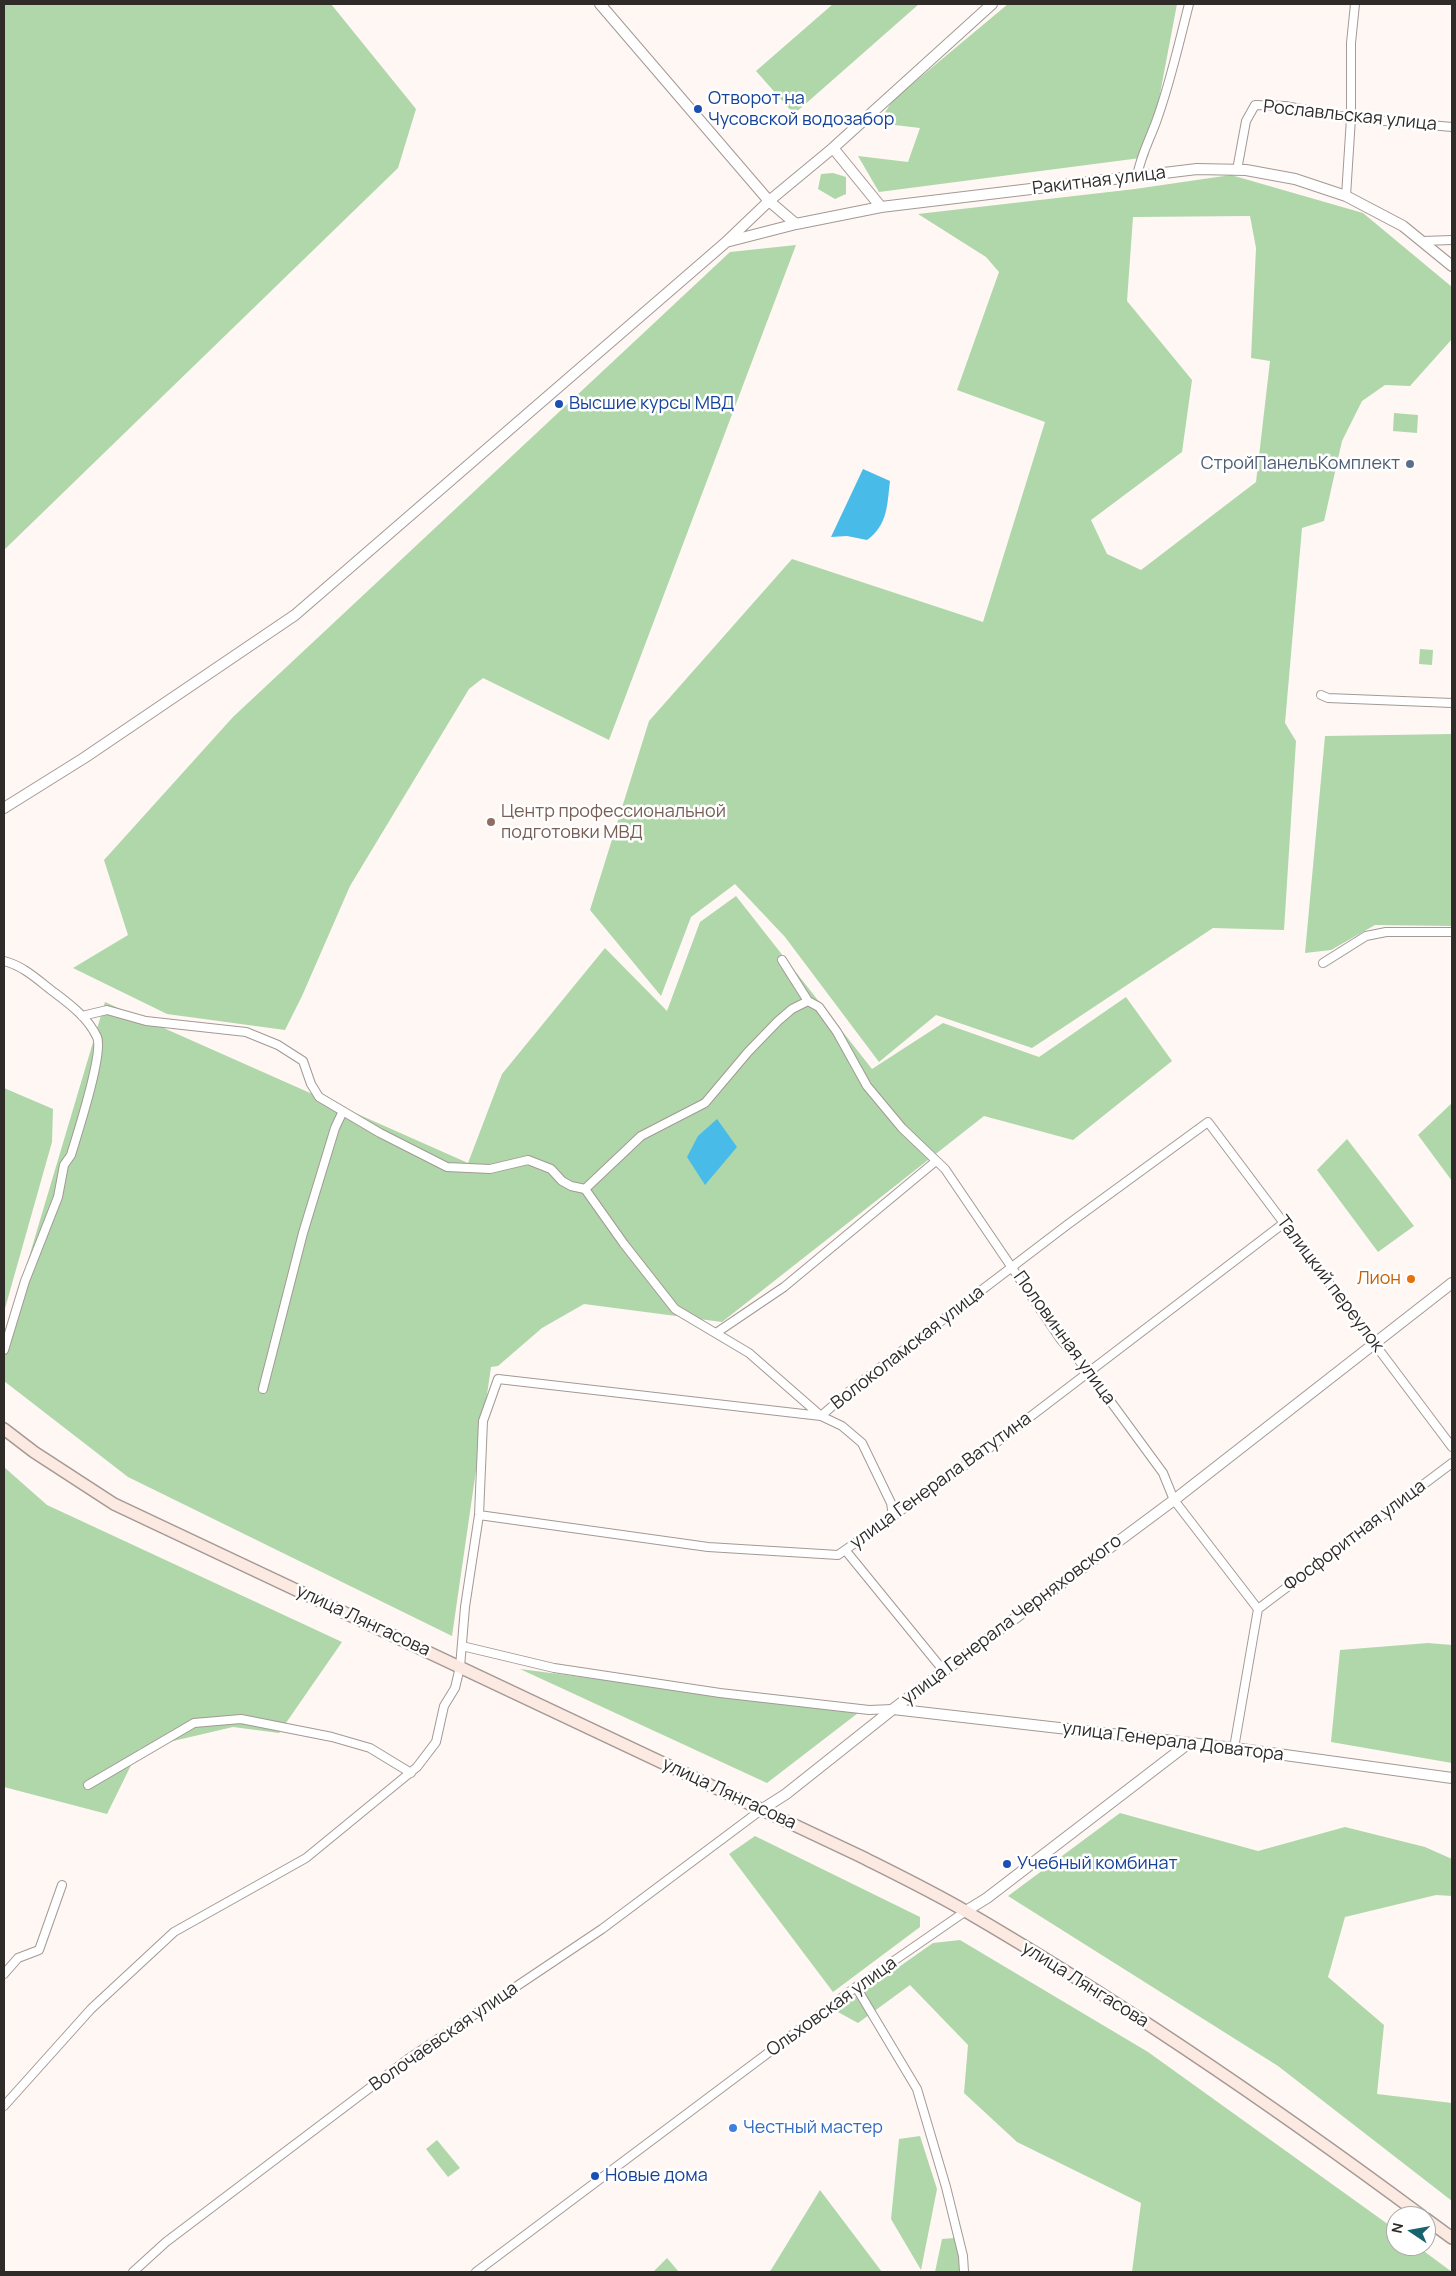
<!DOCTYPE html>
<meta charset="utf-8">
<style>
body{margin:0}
#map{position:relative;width:1456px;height:2276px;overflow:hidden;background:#fff7f4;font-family:Manrope,sans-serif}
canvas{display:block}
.frame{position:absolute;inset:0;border:5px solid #2f2b29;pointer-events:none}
.north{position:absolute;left:1386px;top:2206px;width:50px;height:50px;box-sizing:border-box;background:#fff;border:1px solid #acaaa9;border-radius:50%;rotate:282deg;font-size:14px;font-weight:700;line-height:20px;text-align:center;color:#2f2b29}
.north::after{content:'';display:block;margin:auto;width:18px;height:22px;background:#18646e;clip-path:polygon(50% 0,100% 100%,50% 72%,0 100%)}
</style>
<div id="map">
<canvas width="1456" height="2276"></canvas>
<div class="frame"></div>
<div class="north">N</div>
</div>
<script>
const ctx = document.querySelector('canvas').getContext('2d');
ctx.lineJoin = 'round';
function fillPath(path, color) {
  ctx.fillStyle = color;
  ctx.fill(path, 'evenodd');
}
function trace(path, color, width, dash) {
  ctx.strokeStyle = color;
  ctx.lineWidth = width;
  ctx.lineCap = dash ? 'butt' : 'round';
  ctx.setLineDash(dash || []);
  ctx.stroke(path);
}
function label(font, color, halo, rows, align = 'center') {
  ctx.font = font + ' Manrope,sans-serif';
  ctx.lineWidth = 5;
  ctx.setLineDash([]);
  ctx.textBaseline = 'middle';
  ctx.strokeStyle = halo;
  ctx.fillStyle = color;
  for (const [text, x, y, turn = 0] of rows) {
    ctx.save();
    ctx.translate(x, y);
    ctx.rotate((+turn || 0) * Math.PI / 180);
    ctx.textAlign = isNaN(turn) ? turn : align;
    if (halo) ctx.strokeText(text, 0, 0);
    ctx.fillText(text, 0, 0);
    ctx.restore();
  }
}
fillPath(new Path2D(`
 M4 4H331L416 109 398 168 4 550Z
 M833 4H919L794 114 756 71Z
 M1008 4H1177L1148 157 879 192 858 156 908 162 920 128 878 123 893 100Z
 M833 173 846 177V194L835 199 818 189 821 174Z
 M1231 175 1363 213 1452 287V339L1410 386 1385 385 1362 401 1342 441 1324 521 1302 528 1285 723 1296 741 1284 930 1213 928 1032 1048 936 1015 879 1062 785 937 735 884 691 917 661 996 590 910 649 721 792 559 983 622 1045 422 957 390 999 272 986 257 918 214 1135 189ZM1250 216 1256 248 1251 358 1270 361 1256 482 1141 570 1107 554 1091 520 1182 452 1192 380 1127 301 1133 217Z
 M796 245 609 740 483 678 469 689 350 886 302 996 285 1030 167 1014 73 968 128 935 104 860 233 717 730 252Z
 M1394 413 1418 415 1417 433 1393 431Z
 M1420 649 1433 650 1432 665 1419 664Z
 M1452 734V926L1375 925 1331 950 1305 953 1325 736Z
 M736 896 872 1069 943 1023 1039 1057 1126 997 1172 1061 1073 1140 984 1116 722 1322 584 1304 542 1328 498 1366 491 1367 452 1636 128 1477 4 1381V1341L105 1002 468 1163 502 1074 605 948 667 1011 700 922Z
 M4 1088 53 1109 52 1142 4 1312Z
 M1452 1103V1181L1418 1135Z
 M1347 1139 1414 1226 1378 1252 1317 1170Z
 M4 1467 47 1505 342 1642 279 1733 233 1727 139 1749 107 1814 4 1787Z
 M1428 1643 1452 1645V1763L1331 1742 1340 1650Z
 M520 1669 858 1713 767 1783Z
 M1120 1813 1258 1851 1345 1827 1425 1847 1452 1859V1896L1436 1895 1345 1917 1328 1977 1384 2025 1377 2094 1452 2103V2201L1278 2066 1008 1896Z
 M755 1836 920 1917V1927L833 1992 729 1854Z
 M960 1940 1148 2052 1396 2230V2246H1417L1452 2272H1132L1141 2203 1017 2142 964 2093 968 2045 910 1985 858 2023 836 2011 933 1943Z
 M920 2136 937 2189 921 2270 891 2219 899 2139Z
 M437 2140 460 2168 448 2177 426 2149Z
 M820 2190 882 2272H768L771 2270Z
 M954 2238 961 2256V2272H935L942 2239Z
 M667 2258 679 2272H653Z`), '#afd7aa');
fillPath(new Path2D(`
 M863 469 890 481C887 505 888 525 867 540L847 536 831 537Z
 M717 1119 737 1147 705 1185 687 1157 698 1136Z`), '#49bbe9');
const minor = new Path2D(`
 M1237 170 1246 121 1255 105 1285 106 1351 118 1452 127
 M1137 176C1141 155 1149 141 1156 122 1170 84 1179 43 1189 4
 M1346 196 1351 118V43L1355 4
 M1423 241 1452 240
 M1321 695 1328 698 1452 703
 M782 960 808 1001 819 1007 837 1032 867 1086 902 1128 945 1169 1061 1340 1089 1372 1163 1473 1174 1500 1258 1609 1234 1748
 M4 961C24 966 39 981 55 993 71 1005 88 1018 97 1037 104 1052 77 1135 71 1155L64 1165 58 1197 25 1281 4 1350
 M1323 963 1366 936 1386 932H1452
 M82 1016 107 1010 146 1021 246 1032 278 1045 303 1061 311 1084 319 1097 380 1133 447 1167 490 1169 528 1160 551 1169 562 1181 571 1186 585 1189 624 1244 675 1309 749 1353 821 1416 842 1426 862 1443 891 1503 893 1516
 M585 1189 641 1136 705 1103 748 1052 778 1021 792 1009 808 1001
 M716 1333 784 1287 936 1161
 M263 1389 303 1233 335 1128 343 1111
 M479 1515 708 1547 838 1555 988 1449 1284 1223
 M846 1551 943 1670
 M1258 1609 1452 1463
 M462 1646 554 1668 720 1693 869 1710 893 1709
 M88 1785 194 1723 241 1719 332 1737 370 1748 411 1773
 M4 1974 18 1958 39 1950 62 1885
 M856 1987 917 2089 946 2187 963 2256 964 2272
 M4 2106 91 2009 174 1932 306 1858 417 1767 436 1742 444 1706 455 1688 460 1667 465 1607 479 1515 483 1421 498 1379 821 1416 852 1389 1067 1225 1208 1122 1452 1447
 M133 2272 166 2242 408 2059 602 1929 761 1810
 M476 2272 856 1987 966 1911`);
const tertiary = new Path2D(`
 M600 4 769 201 796 224
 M833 148 881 207
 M726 242 796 224 881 207 1197 169 1246 170 1295 179 1346 196 1403 226 1452 266
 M4 808 84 758 295 615 725 243 769 201 833 148 992 4
 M893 1709 1234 1748 1452 1778
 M761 1810 786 1794 893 1709 1174 1500 1452 1283
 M966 1911 987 1898 1189 1743`);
const secondary = new Path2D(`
 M4 1429 34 1452 114 1504 860 1856C896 1874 933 1892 967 1912 1125 2004 1275 2107 1422 2216
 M1426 2219 1452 2238`);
trace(minor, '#a39995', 10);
trace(tertiary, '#a39995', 12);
trace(secondary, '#a39995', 14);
trace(minor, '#fff', 8);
trace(tertiary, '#fff', 10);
trace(secondary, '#fce9e1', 11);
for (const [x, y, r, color] of [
 [698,109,5,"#1a4fb4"],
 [559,404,5,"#1a4fb4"],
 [1410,464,5,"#5c6f8a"],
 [491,822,5,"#8d6e63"],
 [1411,1279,5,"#e8710a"],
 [1007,1864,5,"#1a4fb4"],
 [733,2128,5,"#3f7fe0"],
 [595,2176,5,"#1a4fb4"]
]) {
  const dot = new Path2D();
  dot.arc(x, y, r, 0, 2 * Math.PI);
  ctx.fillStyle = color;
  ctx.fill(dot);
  trace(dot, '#fff', 2);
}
label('18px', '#164399', '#fff', [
 ["Отворот на",708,99],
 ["Чусовской водозабор",708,120],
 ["Высшие курсы МВД",569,404],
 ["Учебный комбинат",1017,1864],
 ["Новые дома",605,2176]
], 'left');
label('18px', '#2f2b29', '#fff', [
 ["Рославльская улица",1350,116,6],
 ["Ракитная улица",1099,181,-7],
 ["Талицкий переулок",1330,1284,53],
 ["Половинная улица",1064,1338,54],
 ["Волоколамская улица",908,1348,-38],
 ["улица Генерала Ватутина",941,1481,-36],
 ["Фосфоритная улица",1355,1536,-37],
 ["улица Генерала Черняховского",1012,1620,-37],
 ["улица Лянгасова",363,1621,25],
 ["улица Генерала Доватора",1173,1742,7],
 ["улица Лянгасова",729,1794,25],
 ["улица Лянгасова",1085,1985,32],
 ["Ольховская улица",832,2007,-36],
 ["Волочаевская улица",444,2037,-35]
]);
label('18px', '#4e5e75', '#fff', [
 ["СтройПанельКомплект",1400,464]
], 'right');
label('18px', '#785e54', '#fff', [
 ["Центр профессиональной",501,812],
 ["подготовки МВД",501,833]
], 'left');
label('18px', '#c56008', '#fff', [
 ["Лион",1401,1279]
], 'right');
label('18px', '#366cbe', '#fff', [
 ["Честный мастер",743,2128]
], 'left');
</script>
